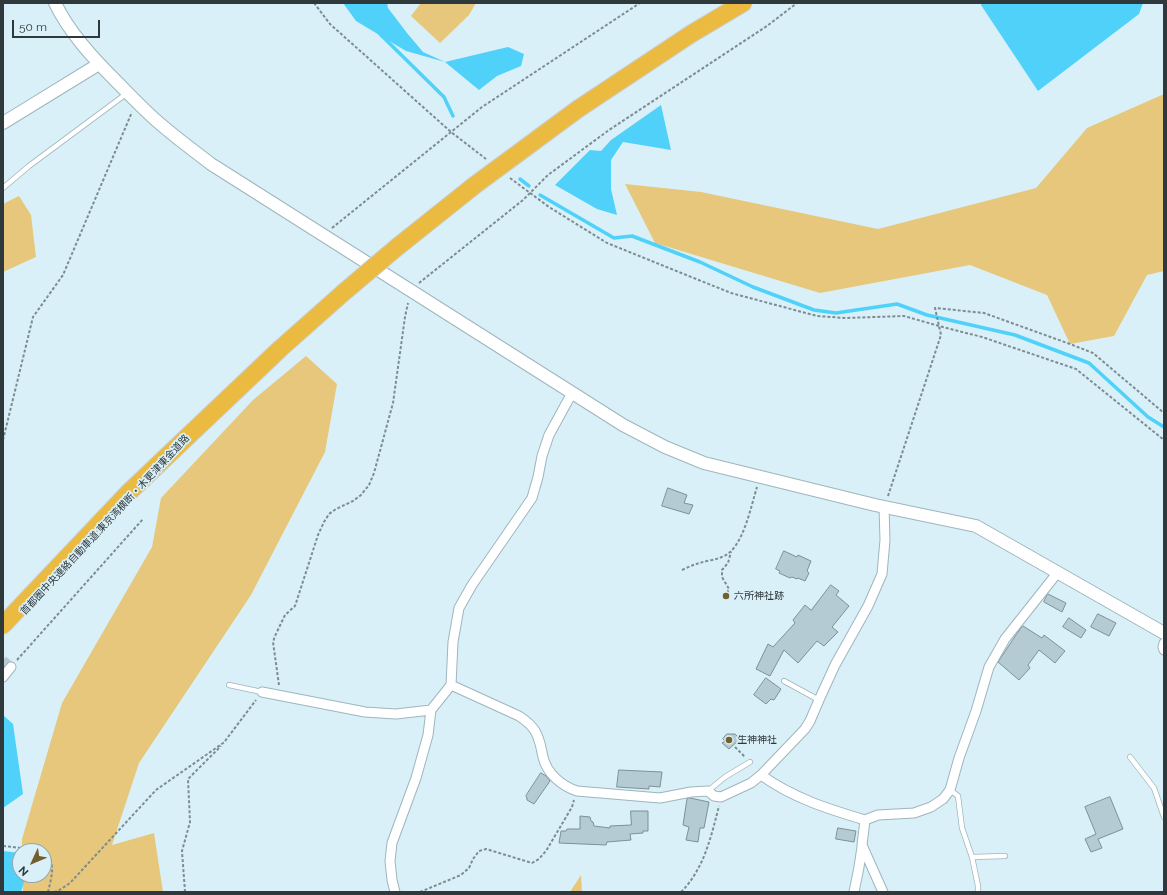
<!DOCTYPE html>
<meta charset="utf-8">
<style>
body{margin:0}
#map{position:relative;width:1167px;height:895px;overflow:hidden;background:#d9f0f8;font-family:Raleway,sans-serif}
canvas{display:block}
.frame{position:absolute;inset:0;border:4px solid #2f383b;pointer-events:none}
.north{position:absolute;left:12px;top:843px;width:40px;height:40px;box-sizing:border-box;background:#d9f0f8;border:1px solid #95a6ac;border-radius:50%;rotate:226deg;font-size:11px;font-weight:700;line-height:16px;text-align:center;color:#2f383b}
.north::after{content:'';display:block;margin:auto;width:14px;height:18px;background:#735f2e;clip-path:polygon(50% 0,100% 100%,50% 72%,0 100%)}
.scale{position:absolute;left:12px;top:20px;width:88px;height:18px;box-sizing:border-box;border:2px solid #2f383b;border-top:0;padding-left:5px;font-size:12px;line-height:14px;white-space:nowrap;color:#2f383b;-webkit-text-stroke:3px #d9f0f8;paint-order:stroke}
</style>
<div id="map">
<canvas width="1167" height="895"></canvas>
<div class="frame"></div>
<div class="north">N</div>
<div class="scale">50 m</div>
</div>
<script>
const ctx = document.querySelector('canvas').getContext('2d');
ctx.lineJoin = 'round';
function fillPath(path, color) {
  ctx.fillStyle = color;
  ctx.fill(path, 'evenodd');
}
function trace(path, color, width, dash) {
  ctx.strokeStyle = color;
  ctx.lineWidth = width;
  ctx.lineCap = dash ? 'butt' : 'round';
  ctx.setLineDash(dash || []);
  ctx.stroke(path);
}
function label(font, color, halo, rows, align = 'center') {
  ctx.font = font + ' Raleway,"Noto Sans JP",sans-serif';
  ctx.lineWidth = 3.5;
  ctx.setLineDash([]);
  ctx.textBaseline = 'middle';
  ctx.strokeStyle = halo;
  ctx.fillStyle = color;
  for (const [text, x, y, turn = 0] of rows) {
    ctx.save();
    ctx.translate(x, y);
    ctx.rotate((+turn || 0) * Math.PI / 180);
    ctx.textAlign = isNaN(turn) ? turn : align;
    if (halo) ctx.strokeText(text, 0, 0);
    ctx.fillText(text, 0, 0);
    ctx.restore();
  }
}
fillPath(new Path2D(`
 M421 3H476L469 15 440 43 411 16Z
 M1164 94V271L1147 275 1114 336 1070 344 1047 295 970 265 820 293 655 243 625 184 701 192 878 229 1036 188 1087 128Z
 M19 196 31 215 36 257 3 272V204Z
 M306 356 337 384 325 452 251 595 139 763 112 845 154 833 163 892H23L22 875H44V851H22V839L62 703 152 547 161 498 253 400Z
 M581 875 582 892H570Z`), '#e7c77b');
fillPath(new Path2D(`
 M343 3H387L388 8 407 33 423 52 445 62 508 47 524 54 521 66 497 76 479 90 445 62 406 51 356 21Z
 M982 3H1143L1139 14 1038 91 981 5Z
 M661 105 671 150 623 142 611 160V189L617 215 597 209 555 185 590 150 601 151 611 140Z
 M3 715 13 724 23 794 3 808Z
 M3 851 20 853V875H26L21 892H3Z`), '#4fd1f9');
trace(new Path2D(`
 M380 34 444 97 453 116
 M520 179 529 186
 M540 195 614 238 632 236 700 262 753 287 814 310 836 313 897 304 927 315 1015 335 1089 363 1148 417 1164 427`), '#4fd1f9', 3.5);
const building = new Path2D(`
 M668 488 687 495 684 503 693 505 689 514 662 506Z
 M784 551 797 557 798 555 811 561 807 571 809 573 805 581 798 578 797 579 792 577 790 578 779 573 780 571 776 569Z
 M831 585 839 591 836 595 849 606 832 627 838 632 824 646 817 641 798 663 784 650 770 676 756 669 768 644 773 647 795 623 793 620 805 605 811 610Z
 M1048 594 1066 603 1062 612 1044 602Z
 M1098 614 1116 623 1109 636 1091 627Z
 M1069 618 1086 630 1081 638 1063 627Z
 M1023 626 1042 638 1044 635 1065 651 1055 663 1039 650 1028 665 1030 668 1019 680 998 662 1016 635Z
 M766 678 781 689 774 700 771 699 766 704 754 695Z
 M727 734H735L740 739 729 749 722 743 725 741 723 739Z
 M619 770 662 772 660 787 649 786V789L617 787Z
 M541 773 546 776 550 781 534 804 527 800V798L526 796Z
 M1110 797 1123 829 1098 839 1102 848 1091 852 1085 839 1096 834 1085 807Z
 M690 798 709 802 704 828H700L698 842 686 840 689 827 683 825 687 799Z
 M631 811H648V831H643V833L630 834 631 840 607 842 606 845 559 843 561 831H566L567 829H580V816L590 817 591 821 593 822 594 826 610 828V826L631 825Z
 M838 828 856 831 854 842 836 839Z`);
fillPath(building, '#b5cbd3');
trace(building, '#7b9097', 1);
trace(new Path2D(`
 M3 660 11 667`), '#b7cbd2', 9, [9, 4.5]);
const service = new Path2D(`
 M3 188 29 166 126 94
 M784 681 819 700
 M229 685 262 692
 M1130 757 1154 788 1164 817
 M950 790 958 796 962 828 972 857 978 886V892
 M708 791 725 777 750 762
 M972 857 1005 856`);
const minor = new Path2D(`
 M1164 643 1163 647 1164 650
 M3 677 11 667
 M451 685 519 716C525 720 531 724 535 731 540 739 541 748 543 757 547 774 562 786 577 791L660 798 691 792 708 791 714 796 721 797 751 783 761 775 805 729 810 721 819 700 835 665 868 606 882 574 885 540 884 507
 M262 692 365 712 396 714 431 710
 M761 775C793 798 828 809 865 820L878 815 914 813 931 807 943 799 950 790 959 758 976 711 989 667 1005 639 1058 572
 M865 820 862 845 883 892
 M395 892 392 880 390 861 392 843 416 778 428 735 431 710 451 685 453 642 459 608 472 585 532 498 538 477 542 456 549 435 572 393
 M854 892 859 867 862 847`);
const tertiary = new Path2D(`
 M55 3C69 32 92 57 115 80 129 94 143 109 158 122 175 137 193 150 211 164L623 425 665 447 704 463 875 505 976 526 1164 633
 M3 123 99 64`);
const motorway = new Path2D(`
 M396 248 475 185 578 109 691 34 743 3
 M3 625 127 494 281 348 343 293`);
trace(service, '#9fb5bd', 6);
trace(minor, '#9fb5bd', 11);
trace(tertiary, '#9fb5bd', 14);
trace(motorway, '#cdcfd0', 19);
trace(new Path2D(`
 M314 3 330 24 451 132 486 159
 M510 178 549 207 607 243 731 293 817 316 845 318 904 316 939 326 982 337 1076 369 1164 440
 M332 228 482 107 640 3
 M419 283 523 200 548 175 609 130 767 26 797 3
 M3 440 33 317 63 275 132 112
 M888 496 941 335 935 308 984 313 1070 344 1093 353 1164 413
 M682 570C692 565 701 562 712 560 716 559 720 558 724 556 743 548 751 506 757 487
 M727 593 729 589 722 577V570L728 563 731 552
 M17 660 143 519
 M279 685 273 642 275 636 285 615 295 606 318 535 324 522 329 514 336 509 353 501 361 495 369 485 374 473 393 403 405 317 408 303
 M225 741 256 700
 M735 747 745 757
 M3 846 40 850 42 851
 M44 852C57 861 51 879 48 892
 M54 892 58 891 70 883 156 790 226 741
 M185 892 182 851 190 822 188 779 221 746
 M420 892 461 875 469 868 473 859 479 851 486 849 532 863 539 859 546 851 572 807 574 800
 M681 892C704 869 711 837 719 806`), '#7d8c91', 2, [3, 2]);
trace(service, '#fff', 4.5);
trace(minor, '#fff', 9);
trace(tertiary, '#fff', 12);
trace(motorway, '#eabb40', 17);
const motorwayBridge = new Path2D(`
 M343 293 396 248`);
trace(motorwayBridge, '#cdcfd0', 19, []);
trace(motorwayBridge, '#eabb40', 17);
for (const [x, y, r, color] of [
 [726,596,4,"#735f2e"],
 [729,740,4,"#735f2e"]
]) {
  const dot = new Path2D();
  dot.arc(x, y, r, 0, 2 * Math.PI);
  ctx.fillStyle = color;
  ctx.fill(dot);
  trace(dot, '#d9f0f8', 1.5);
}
label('10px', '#2f383b', '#d9f0f8', [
 ["首都圏中央連絡自動車道;東京湾横断・木更津東金道路",105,525,-47]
]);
label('10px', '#2f383b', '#d9f0f8', [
 ["六所神社跡",734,596],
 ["生神神社",737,740]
], 'left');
</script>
